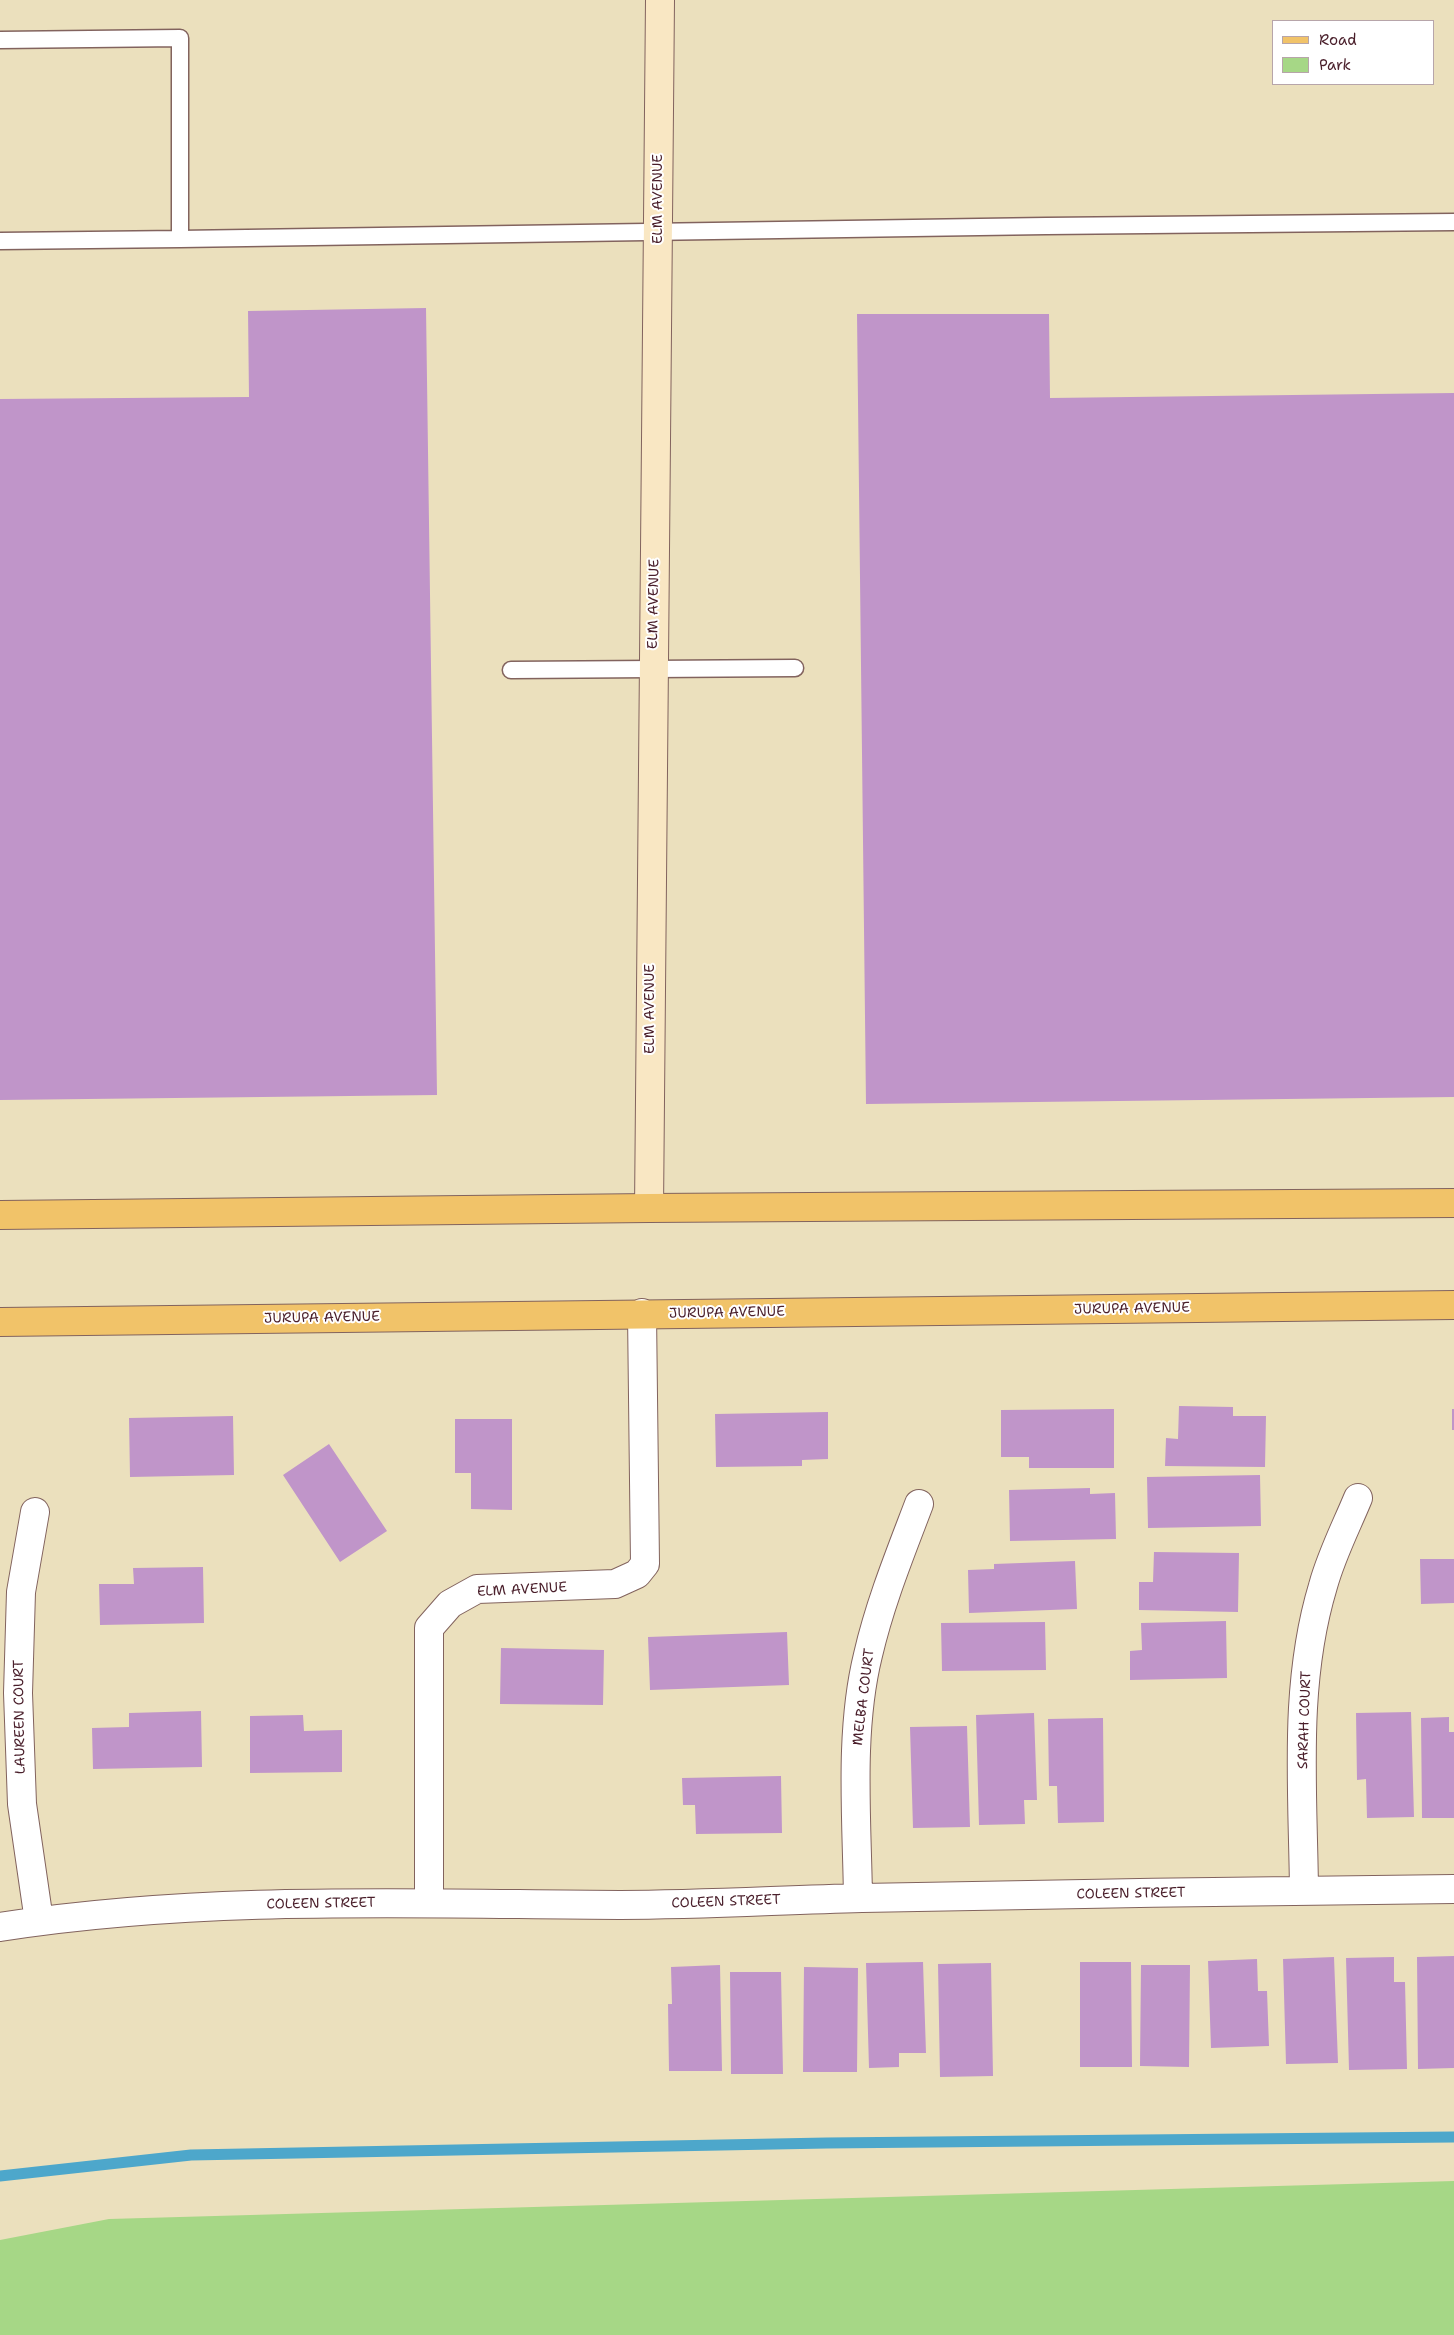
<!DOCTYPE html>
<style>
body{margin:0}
#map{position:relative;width:1454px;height:2335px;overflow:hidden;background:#ebe0bd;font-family:"Shantell Sans",sans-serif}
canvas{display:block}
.legend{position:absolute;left:1272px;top:20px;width:162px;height:65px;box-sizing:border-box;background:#fff;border:1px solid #b7a5aa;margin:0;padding:6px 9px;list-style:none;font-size:15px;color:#4a1f2b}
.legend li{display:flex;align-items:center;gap:10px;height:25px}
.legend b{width:25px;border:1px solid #b7a5aa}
</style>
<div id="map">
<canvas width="1454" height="2335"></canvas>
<ul class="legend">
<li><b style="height:6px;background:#f1c369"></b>Road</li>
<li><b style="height:14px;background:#a6d786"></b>Park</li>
</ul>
</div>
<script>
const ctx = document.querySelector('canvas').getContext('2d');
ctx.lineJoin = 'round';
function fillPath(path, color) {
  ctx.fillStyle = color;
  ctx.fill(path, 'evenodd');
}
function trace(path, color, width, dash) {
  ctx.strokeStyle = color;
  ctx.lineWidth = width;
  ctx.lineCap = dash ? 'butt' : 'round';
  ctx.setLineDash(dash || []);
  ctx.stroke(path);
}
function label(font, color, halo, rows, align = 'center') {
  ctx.font = font + ' "Shantell Sans",sans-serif';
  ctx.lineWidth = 4;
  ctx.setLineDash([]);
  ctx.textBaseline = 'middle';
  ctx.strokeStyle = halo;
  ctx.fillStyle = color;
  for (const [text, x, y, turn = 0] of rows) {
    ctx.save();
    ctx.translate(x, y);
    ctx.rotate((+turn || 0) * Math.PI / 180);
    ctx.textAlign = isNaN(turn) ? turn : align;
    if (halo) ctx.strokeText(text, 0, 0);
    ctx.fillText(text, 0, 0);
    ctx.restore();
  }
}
fillPath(new Path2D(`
 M1454 2181V2335H0V2240L109 2219Z`), '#a6d786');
trace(new Path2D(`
 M0 2176 191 2155 827 2143 1454 2137`), '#4da7cb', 11);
fillPath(new Path2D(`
 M426 308 437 1095 0 1100V399L249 397 248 311Z
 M857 314H1049L1050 398 1454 393V1097L866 1104Z
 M1179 1406 1233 1407V1416H1266L1265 1467 1165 1466 1166 1438 1178 1439Z
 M1114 1409V1468H1029V1457H1001V1410Z
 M1452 1409H1454V1430H1452Z
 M828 1412V1459L802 1460V1466L716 1467 715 1414Z
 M233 1416 234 1475 130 1477 129 1418Z
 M455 1419H512V1510L471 1509V1473H455Z
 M329 1444 387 1531 340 1562 283 1475Z
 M1260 1475 1261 1526 1148 1528 1147 1477Z
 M1090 1488V1494L1115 1493 1116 1539 1010 1541 1009 1490Z
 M1154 1552 1239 1553 1238 1612 1139 1610V1582H1153Z
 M1420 1559H1454V1603L1421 1604Z
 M1075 1561 1077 1609 969 1613 968 1570 994 1569V1564Z
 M203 1567 204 1623 100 1625 99 1584H134L133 1568Z
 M1226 1621 1227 1678 1130 1680V1651L1142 1650 1141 1623Z
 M1045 1622 1046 1670 942 1671 941 1623Z
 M787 1632 789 1685 650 1690 648 1637Z
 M501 1648 604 1650 603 1705 500 1704Z
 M201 1711 202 1767 93 1769 92 1728 129 1727V1713Z
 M1411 1712 1414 1817 1367 1818 1366 1779 1357 1780 1356 1713Z
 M1034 1713 1037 1800H1024L1025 1824 979 1825 976 1715Z
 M303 1715 304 1731 342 1730V1772L250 1773V1716Z
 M1449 1717V1732H1454V1818H1422L1421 1718Z
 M1103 1718 1104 1822 1058 1823 1057 1786H1049L1048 1719Z
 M967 1726 970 1827 913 1828 910 1727Z
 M781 1776 782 1833 696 1834 695 1805H683L682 1778Z
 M1454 1956V2068L1418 2069 1417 1957Z
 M1334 1957 1338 2063 1286 2064 1283 1959Z
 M1394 1957V1982H1405L1407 2069 1349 2070 1346 1958Z
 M1257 1959 1258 1991H1267L1269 2046 1211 2048 1208 1961Z
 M923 1962 926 2053H899V2067L869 2068 866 1963Z
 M1080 1962H1131L1132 2067H1080Z
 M991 1963 993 2076 940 2077 938 1964Z
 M720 1965 722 2071H669L668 2004H672L671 1967Z
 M1141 1965H1190L1189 2067 1140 2066Z
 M804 1967 858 1968 857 2072H803Z
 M730 1972H781L783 2074H731Z`), '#c095c9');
const lane = new Path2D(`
 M0 40 180 38V239L0 241
 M180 239 1046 226 1454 222
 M511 670 795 668`);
const street = new Path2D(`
 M35 1512 21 1592 18 1693 22 1804 39 1921
 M1304 1891C1303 1789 1293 1685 1323 1586 1331 1556 1346 1527 1358 1498
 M858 1898C857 1820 849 1732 868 1655 880 1603 900 1554 919 1504
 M429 1903V1628L450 1604 477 1589 615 1584 637 1574 645 1564 642 1313
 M0 1927C205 1895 413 1904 620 1905 701 1905 781 1900 862 1898 1059 1894 1257 1891 1454 1889`);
const secondary = new Path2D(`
 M649 1208 660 0`);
const primary = new Path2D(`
 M0 1215 649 1208 1454 1203
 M0 1322 1454 1305`);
trace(lane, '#82635e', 19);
trace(street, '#82635e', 30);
trace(secondary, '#82635e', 30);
trace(primary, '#82635e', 30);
trace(lane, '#fff', 16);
trace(street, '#fff', 28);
trace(secondary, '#f9e7c3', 28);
trace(primary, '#f1c369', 28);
label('14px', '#4a1f2b', '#fff', [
 ["ELM AVENUE",658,199,-90],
 ["ELM AVENUE",654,604,-89],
 ["ELM AVENUE",650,1009,-90],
 ["JURUPA AVENUE",1132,1309,-1],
 ["JURUPA AVENUE",727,1313,-1],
 ["JURUPA AVENUE",322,1318,-1],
 ["ELM AVENUE",522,1590,-3],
 ["MELBA COURT",864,1697,-83],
 ["LAUREEN COURT",20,1717,-91],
 ["SARAH COURT",1305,1720,-88],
 ["COLEEN STREET",1131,1894,-1],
 ["COLEEN STREET",726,1902,-2],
 ["COLEEN STREET",321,1904,-1]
]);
</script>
